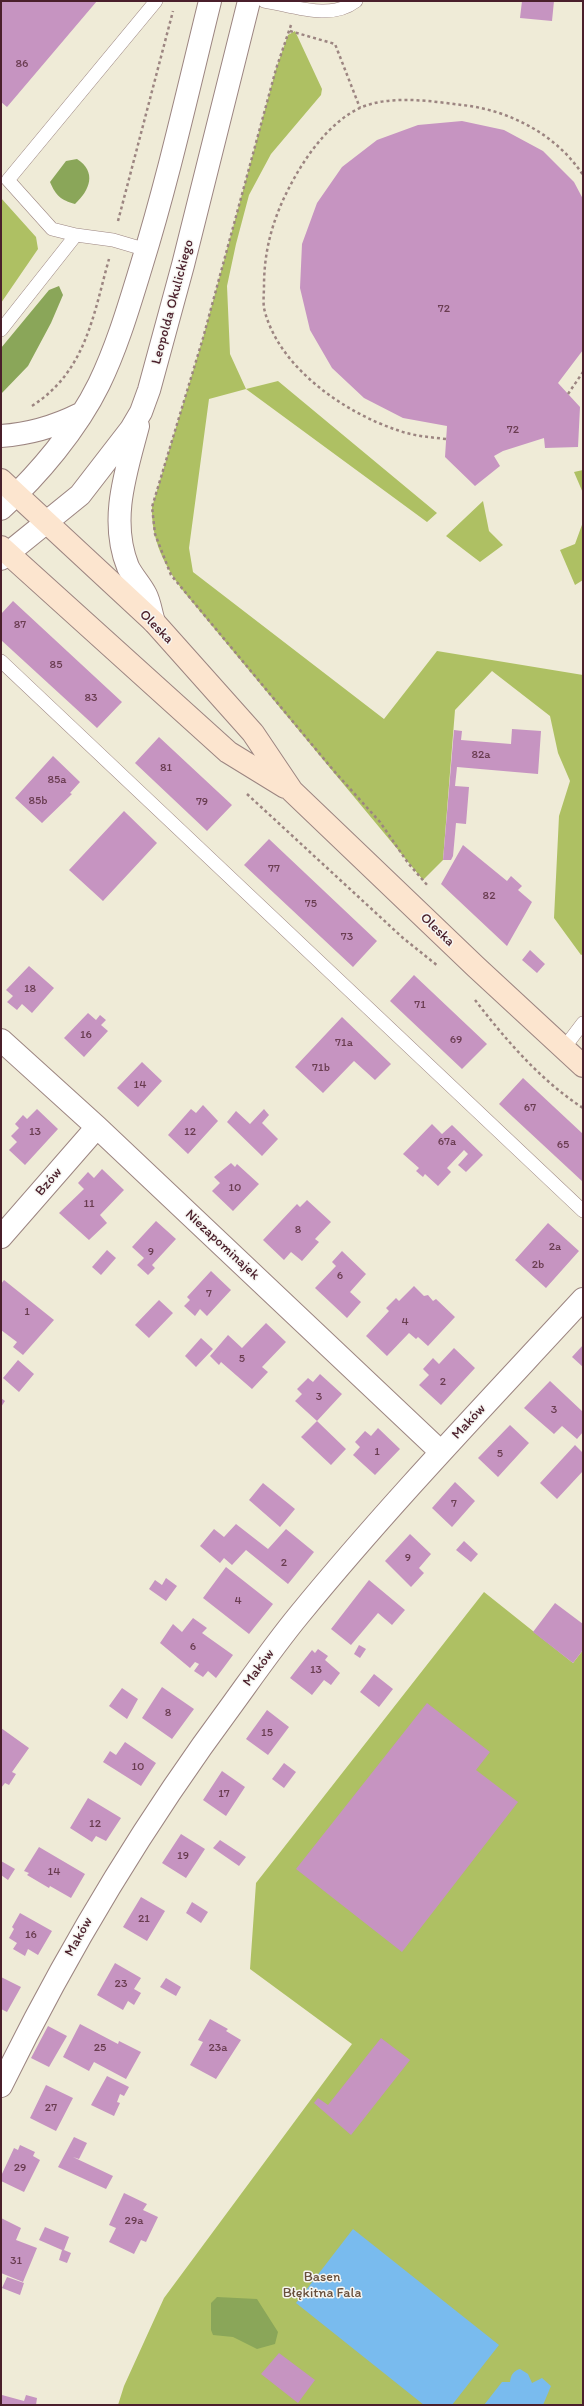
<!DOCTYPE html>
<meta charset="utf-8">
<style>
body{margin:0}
#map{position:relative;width:584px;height:2406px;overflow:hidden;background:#efebd7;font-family:Itim,sans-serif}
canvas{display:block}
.frame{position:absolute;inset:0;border:2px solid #4a1f2b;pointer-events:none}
</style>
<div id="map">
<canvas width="584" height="2406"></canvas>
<div class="frame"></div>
</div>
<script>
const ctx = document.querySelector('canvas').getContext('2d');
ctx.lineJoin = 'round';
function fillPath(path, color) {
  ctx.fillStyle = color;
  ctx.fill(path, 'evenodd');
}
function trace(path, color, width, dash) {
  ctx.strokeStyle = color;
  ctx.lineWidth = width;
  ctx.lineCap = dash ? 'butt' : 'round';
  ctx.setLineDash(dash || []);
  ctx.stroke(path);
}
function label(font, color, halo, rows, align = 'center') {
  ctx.font = font + ' Itim,sans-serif';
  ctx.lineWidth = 3;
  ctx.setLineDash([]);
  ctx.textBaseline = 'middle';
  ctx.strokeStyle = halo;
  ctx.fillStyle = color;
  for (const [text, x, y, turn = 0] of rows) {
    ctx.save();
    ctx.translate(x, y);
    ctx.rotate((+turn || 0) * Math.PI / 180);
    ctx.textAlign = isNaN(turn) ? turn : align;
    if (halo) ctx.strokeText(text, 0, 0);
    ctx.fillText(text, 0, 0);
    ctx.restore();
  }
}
fillPath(new Path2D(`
 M295 31 322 89 321 95 271 154 249 195 236 244 227 286 230 354 246 389 278 381 437 513 427 522 246 389 209 399 189 548 193 572 384 719 437 651 583 675V954L581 955 554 918 559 816 570 781 558 753 550 716 492 671 455 710 443 860 423 880 184 592C165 567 151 540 152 507L203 338 276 69 288 35Z
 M1 198 36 237 38 249 1 303Z
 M583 470V493L574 472Z
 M483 501 489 531 503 545 480 562 446 536Z
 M583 522V580L575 585 560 550 575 544Z
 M484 1592 573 1663 583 1650V2405H118L124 2386 164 2298 352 2044 250 1969 256 1883Z`), '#aec063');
fillPath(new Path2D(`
 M77 159C97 172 90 190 75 204 61 200 56 196 50 182L66 161Z
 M59 286 63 295 51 323 28 366 1 394V348L49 290Z
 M217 2297 257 2299 278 2332 275 2344 257 2349 233 2337 213 2335 211 2330V2303Z`), '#8aa659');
fillPath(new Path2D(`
 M353 2229 499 2345 452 2405H424L296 2303Z
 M520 2369 528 2374 532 2383 542 2378 551 2386 543 2405H484L502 2382H510C511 2375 513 2371 520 2369Z`), '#79bbee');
fillPath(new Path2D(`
 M1 1H97L7 107 1 102Z
 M522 1H554L552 21 520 18Z
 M462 121 504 130 543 151 574 182 583 199V350L558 383 580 407 578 447 545 448 544 438 503 451 494 456 500 466 475 486 445 457 447 426 403 418 364 398 332 368 310 330 300 288 302 244 317 203 342 167 377 140 418 125Z
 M13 601 122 702 97 728 1 640V614Z
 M512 729 541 731 538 774 457 767 455 786 469 787 466 824 456 823 453 856 451 860H443L454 730 462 731 461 740 511 744Z
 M159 737 232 805 207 831 135 763Z
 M53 756 80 782 70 793 72 794 42 823 15 798Z
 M124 811 157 843 103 901 69 870Z
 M269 839 377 941 353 967 244 865Z
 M463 845 507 881 511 876 522 886 518 890 532 902 507 946 441 884Z
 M530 950 545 964 537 973 522 960Z
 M29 966 54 988 32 1013 22 1004 17 1010 7 1002 13 996 6 990Z
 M414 975 487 1044 462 1069 390 1001Z
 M88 1013 96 1020 100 1015 106 1020 101 1025 108 1031 84 1057 64 1038Z
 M342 1017 391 1064 375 1080 354 1061 323 1093 295 1067Z
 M142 1062 162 1081 138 1107 117 1088Z
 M523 1078 583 1134V1182L499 1104Z
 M203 1105 218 1121 188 1154 168 1135 191 1109 196 1113Z
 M37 1109 58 1129 25 1165 9 1150 17 1142 11 1136 19 1128 15 1124 23 1115 27 1119Z
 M264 1109 269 1115 262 1123 278 1139 262 1156 227 1122 236 1111 250 1124Z
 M432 1124 442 1134 452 1125 483 1155 466 1172 458 1165 468 1154 464 1150 447 1168 451 1172 438 1186 425 1174 423 1177 416 1171 419 1168 403 1154Z
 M231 1163 235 1167 237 1164 259 1184 233 1211 212 1191 220 1183 214 1177Z
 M102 1169 124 1190 100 1215 107 1223 89 1240 59 1213 84 1189 78 1183 88 1172 94 1178Z
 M307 1200 331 1222 315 1239 319 1242 302 1261 291 1252 284 1260 263 1240 297 1204 300 1207Z
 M156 1221 176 1239 152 1265 155 1268 148 1275 137 1265 144 1258 132 1247Z
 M548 1223 579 1251 546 1288 515 1260Z
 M107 1250 116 1258 101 1275 92 1267Z
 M342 1251 366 1274 350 1292 361 1302 347 1318 315 1288 336 1266 332 1262Z
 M211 1271 231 1290 207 1316 200 1309 195 1316 184 1306 190 1300 187 1297Z
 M4 1280 54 1320 23 1355 13 1347 17 1342 1 1330V1284Z
 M414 1286 424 1296 428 1295 433 1301 436 1299 455 1317 428 1346 418 1337 416 1339 409 1333 387 1356 366 1336 389 1311 386 1308 396 1298 399 1301Z
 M159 1300 173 1313 149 1338 135 1325Z
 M266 1323 286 1342 262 1367 268 1372 252 1389 221 1362 219 1365 210 1356 228 1335 242 1348Z
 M201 1338 213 1349 196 1367 185 1356Z
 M583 1345V1367L572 1357Z
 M454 1348 475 1368 441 1405 419 1385 429 1375 423 1369 433 1358 439 1364Z
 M18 1360 34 1374 19 1392 3 1378Z
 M320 1374 342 1394 317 1421 295 1401 302 1394 297 1389 308 1378 313 1382Z
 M550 1381 583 1412V1432L577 1439 562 1426 554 1434 524 1408Z
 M1 1398 5 1401 1 1407Z
 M317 1421 346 1449 331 1465 301 1437Z
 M510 1425 529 1443 498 1477 478 1458Z
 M378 1428 400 1449 375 1475 353 1455 360 1447 355 1442 365 1431 371 1436Z
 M575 1445 583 1453V1471L557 1499 540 1483Z
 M455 1482 475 1501 452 1527 432 1508Z
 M263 1483 295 1509 280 1527 249 1500Z
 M236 1524 268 1549 286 1529 314 1552 288 1584 246 1550 232 1565 224 1558 220 1563 200 1546 214 1529 224 1537Z
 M410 1534 431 1554 419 1568 424 1573 411 1587 385 1561Z
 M464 1541 478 1554 471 1562 456 1550Z
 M226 1567 273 1604 249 1634 203 1598Z
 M166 1578 177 1586 166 1601 149 1589 155 1580 162 1585Z
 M369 1580 405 1610 392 1625 378 1613 351 1645 331 1629Z
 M555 1603 583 1624V1650L573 1663 533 1632Z
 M193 1618 207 1628 202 1633 233 1655 216 1678 208 1671 203 1677 194 1671 199 1664 195 1662 190 1668 160 1643 173 1624 182 1632Z
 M359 1645 366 1649 360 1658 354 1654Z
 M318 1649 328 1656 325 1660 340 1673 331 1685 324 1680 312 1695 290 1678 312 1650 315 1653Z
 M374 1674 393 1689 379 1707 360 1692Z
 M162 1687 194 1709 172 1739 142 1718Z
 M122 1688 138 1699 127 1719 109 1706Z
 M427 1703 490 1752 476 1770 518 1802 402 1952 296 1869Z
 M267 1710 289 1727 268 1755 246 1739Z
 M1 1728 29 1748 12 1772 16 1774 9 1785 5 1783 1 1788Z
 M125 1742 156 1763 141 1786 103 1762 110 1751 116 1755Z
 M284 1763 296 1772 284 1788 272 1779Z
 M222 1771 245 1787 226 1816 203 1800Z
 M88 1798 121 1818 106 1841 96 1836 92 1842 70 1828Z
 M181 1834 205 1849 186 1878 162 1863Z
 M220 1840 246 1857 239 1866 213 1848Z
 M39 1847 85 1874 71 1898 50 1886 49 1888 27 1875 29 1873 24 1871Z
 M1 1861 15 1869 8 1880 1 1875Z
 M141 1897 165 1911 147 1941 123 1927Z
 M192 1902 208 1912 201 1923 186 1913Z
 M20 1913 52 1931 38 1955 28 1949 25 1956 13 1949 17 1943 9 1938 14 1929 12 1927Z
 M115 1963 141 1978 134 1989 141 1993 134 2005 128 2001 123 2010 97 1995Z
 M1 1977 21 1987 7 2012 1 2009Z
 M166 1978 181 1987 176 1996 160 1987Z
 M210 2019 228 2029 226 2031 241 2040 216 2079 190 2065 203 2042 198 2040Z
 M80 2024 118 2044 119 2041 141 2052 126 2079 94 2062 89 2071 63 2057Z
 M48 2026 67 2036 49 2067 31 2058Z
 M381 2038 410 2060 351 2135 314 2103 318 2098 328 2105Z
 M107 2076 129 2087 124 2096 120 2094 117 2102 120 2103 114 2116 91 2105Z
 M46 2085 73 2098 56 2131 30 2118Z
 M74 2137 87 2143 79 2159 73 2157 113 2176 106 2189 58 2167Z
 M20 2145 35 2152 33 2156 40 2160 24 2192 1 2181V2176L14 2148 18 2150Z
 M124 2193 147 2204 143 2210 158 2217 146 2242 141 2240 134 2254 109 2242 116 2228 109 2225Z
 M1 2218 21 2228 16 2240 37 2248 23 2282 1 2273Z
 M45 2227 69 2237 64 2250 71 2253 67 2263 59 2260 62 2250 39 2240Z
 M7 2277 24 2283 20 2295 2 2288Z
 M279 2353 315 2380 298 2403 261 2374Z
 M2 2395 24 2401 26 2395 37 2398 36 2405H1Z`), '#c694c1');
const service = new Path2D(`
 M264 1C294 6 330 21 356 1
 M147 250 113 240 76 235 52 229 8 180 156 1
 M1 330 76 235
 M1 661 583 1211
 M564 1048 583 1023`);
const minor = new Path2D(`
 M1 1040 97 1127 441 1452
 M1 1237 97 1127
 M1 2086C67 1951 144 1823 234 1702 255 1673 276 1643 299 1615 389 1505 487 1403 583 1299`);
const tertiary = new Path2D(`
 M138 426C126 472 109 520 128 567 133 577 141 585 146 595 150 603 151 613 154 622
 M1 436C30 434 54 427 80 414
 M1 509C38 475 77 429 99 384 117 347 129 306 141 267 168 180 188 90 210 1
 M1 559 80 495 131 429 141 412 149 390 183 265 249 1`);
const secondary = new Path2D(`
 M1 480 154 622 253 733 292 791 476 967 583 1066
 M1 547 228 752 285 787`);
trace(service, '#9c8581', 14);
trace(minor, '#9c8581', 24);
trace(tertiary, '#9c8581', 24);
trace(secondary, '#9c8581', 24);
trace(new Path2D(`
 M291 25 276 69 203 338 152 507 155 534 171 575 334 771 380 822 408 863 428 886
 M290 31 335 44 360 108
 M118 221 173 11
 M568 394 583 372
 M32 406C86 371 93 316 109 259
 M446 439C429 437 413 436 397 430 343 412 277 366 264 308 263 301 264 293 264 286 264 250 273 218 290 186 305 157 330 121 362 107 392 95 430 101 462 105 509 110 556 134 583 175
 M247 794 403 938 438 966
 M475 1000C506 1040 540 1080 583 1108`), '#9c8581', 2.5, [3, 3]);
trace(service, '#fff', 13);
trace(minor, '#fff', 22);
trace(tertiary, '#fff', 22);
trace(secondary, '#fce5cf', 22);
label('12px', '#693c50', null, [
 ["86",22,64],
 ["72",444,309],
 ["72",513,430],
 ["87",20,625],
 ["85",56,665],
 ["83",91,698],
 ["82a",481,755],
 ["81",166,768],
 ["85a",57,780],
 ["85b",38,801],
 ["79",202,802],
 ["77",274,869],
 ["82",489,896],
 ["75",311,904],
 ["73",347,937],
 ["18",30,989],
 ["71",420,1005],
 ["16",86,1035],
 ["69",456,1040],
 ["71a",344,1043],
 ["71b",321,1068],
 ["14",140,1085],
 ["67",530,1108],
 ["13",35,1132],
 ["12",190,1132],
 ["67a",447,1142],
 ["65",563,1145],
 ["10",235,1188],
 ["11",89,1204],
 ["8",298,1230],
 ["2a",555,1247],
 ["9",151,1252],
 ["2b",538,1265],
 ["6",340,1276],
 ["7",209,1294],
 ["1",27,1312],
 ["4",405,1322],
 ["5",242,1359],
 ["2",443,1382],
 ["3",319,1397],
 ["3",554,1410],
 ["1",377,1452],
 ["5",500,1454],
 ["7",454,1504],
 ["9",408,1558],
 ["2",284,1563],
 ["4",238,1601],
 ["6",193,1647],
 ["13",316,1670],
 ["8",168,1713],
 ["15",267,1733],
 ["10",138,1767],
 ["17",224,1794],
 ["12",95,1824],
 ["19",183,1856],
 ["14",54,1872],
 ["21",144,1919],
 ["16",31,1935],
 ["23",121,1984],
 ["25",100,2048],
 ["23a",218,2048],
 ["27",51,2108],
 ["29",20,2168],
 ["29a",134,2221],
 ["31",16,2261]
]);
label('14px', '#4a1f2b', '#f6f6f2', [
 ["Leopolda Okulickiego",173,302,-75],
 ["Oleska",156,627,45],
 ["Oleska",437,930,44],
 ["Bzów",49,1182,-49],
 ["Niezapominajek",222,1245,43],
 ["Maków",469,1422,-47],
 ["Maków",259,1668,-53],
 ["Maków",79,1937,-61]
]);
label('14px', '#684f3c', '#f6f6f2', [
 ["Basen",322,2277],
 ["Błękitna Fala",322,2293]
]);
</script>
